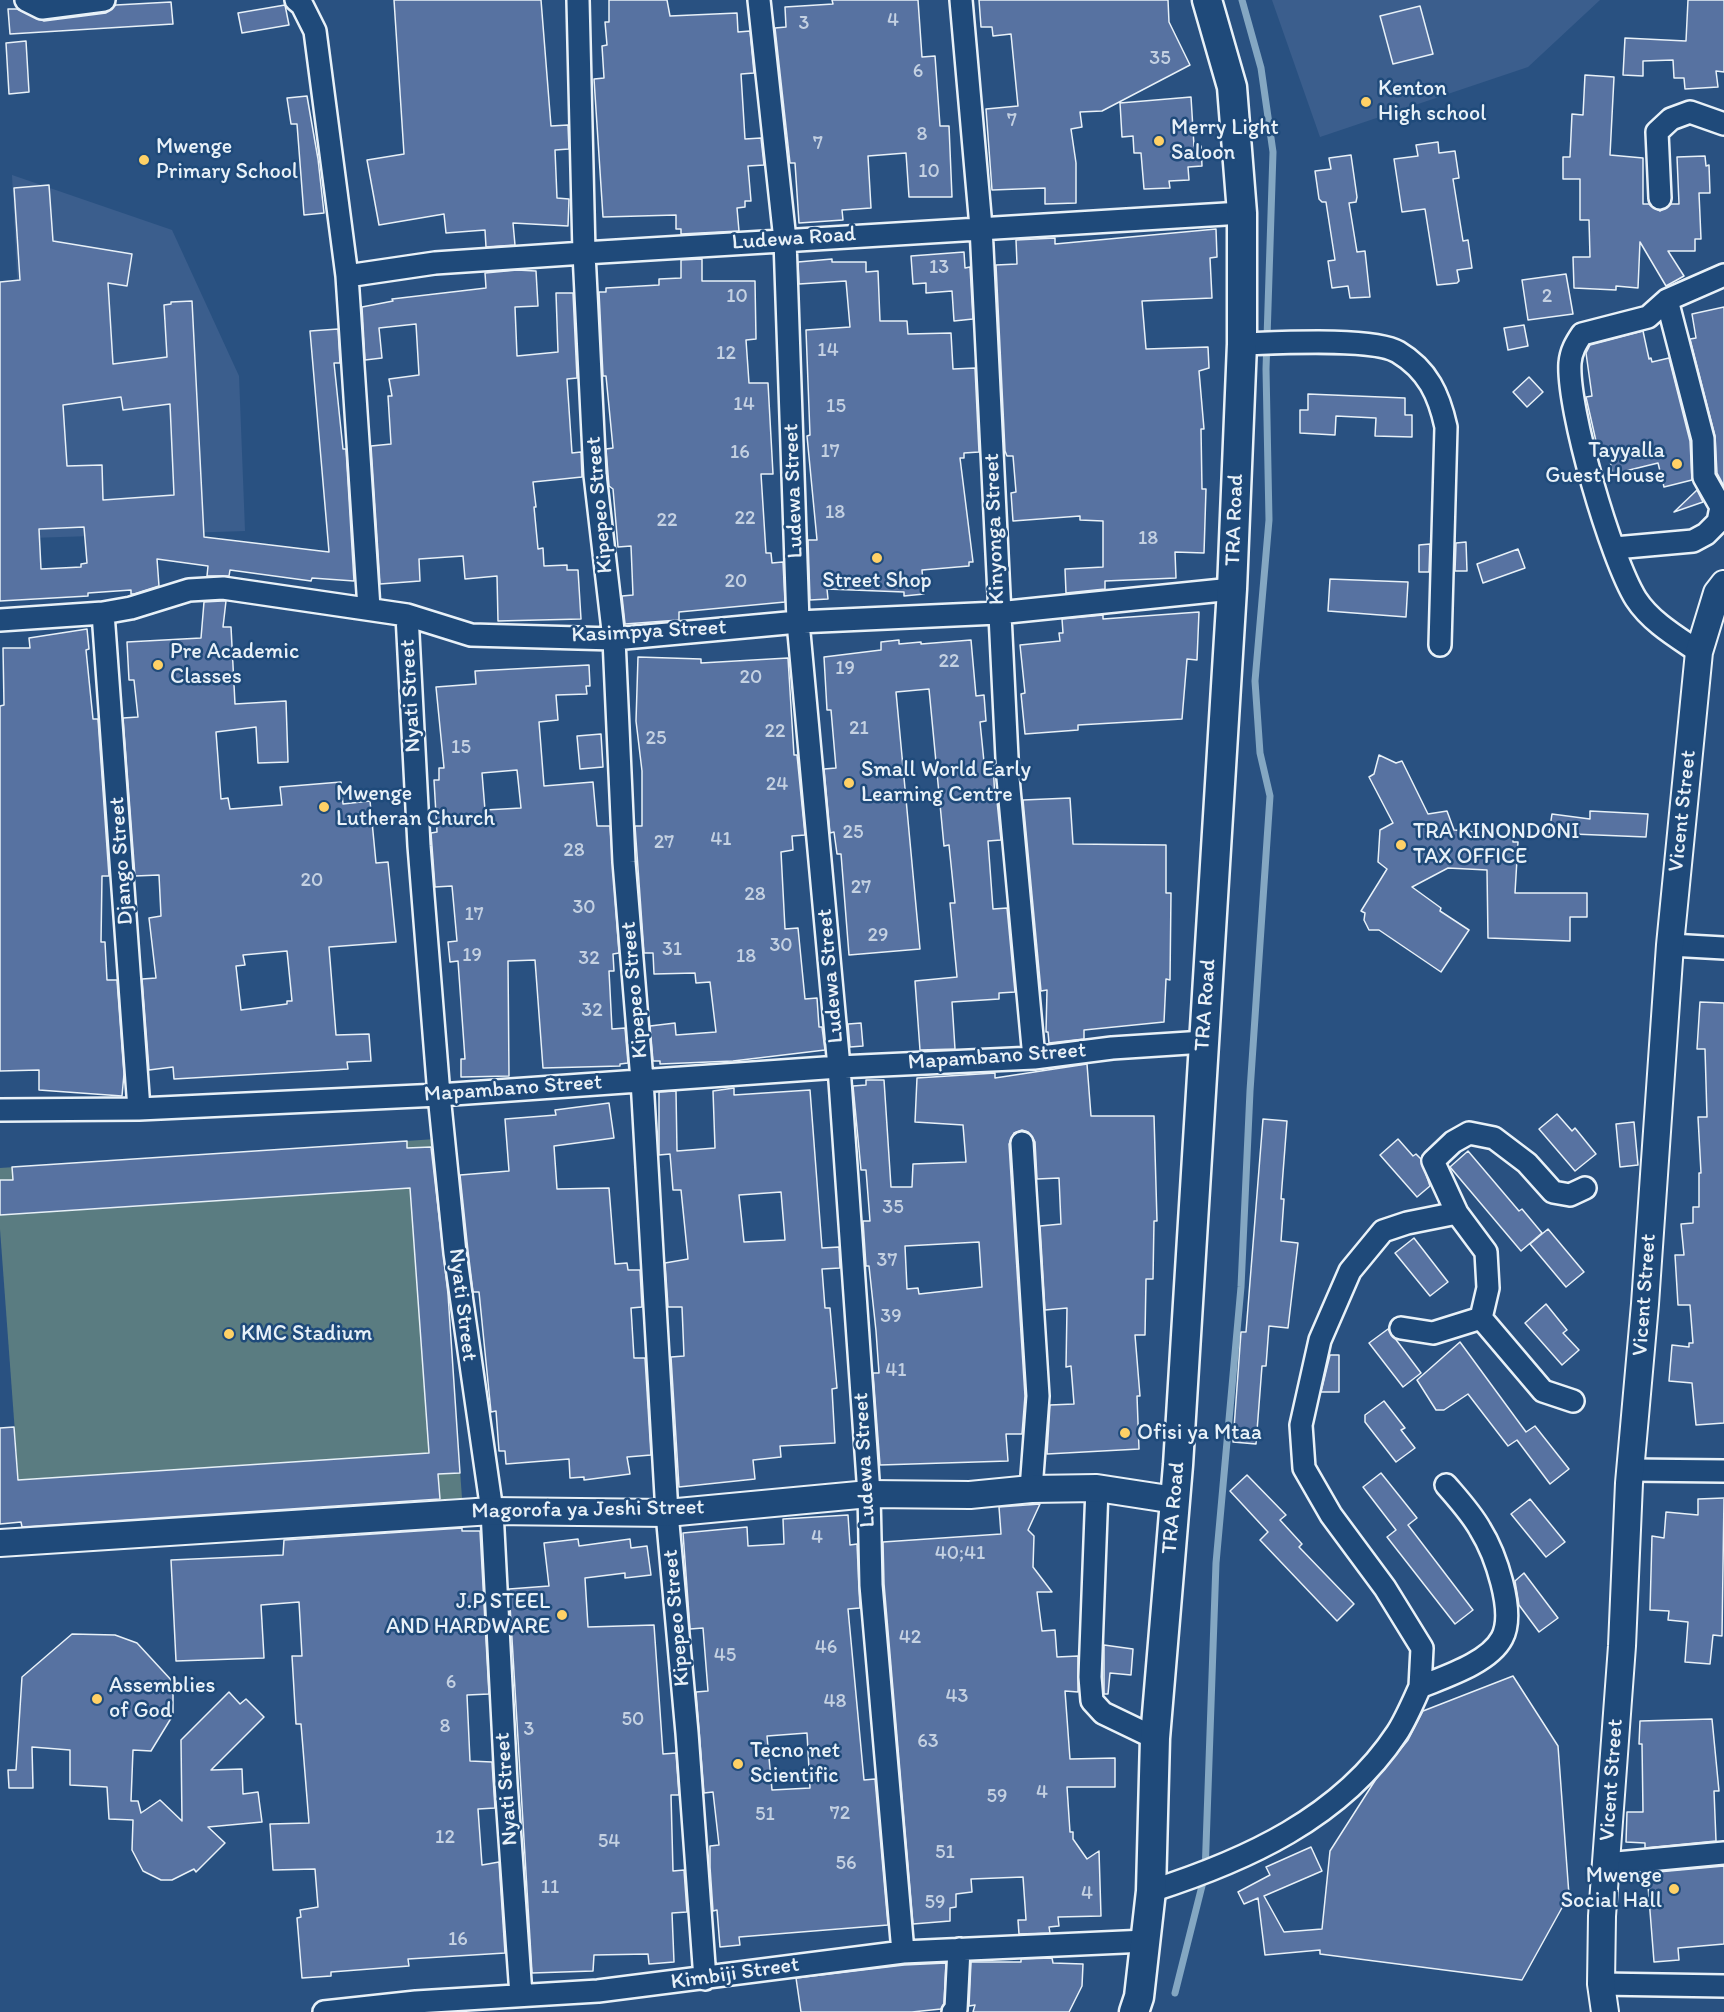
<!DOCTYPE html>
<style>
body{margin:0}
canvas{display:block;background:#295181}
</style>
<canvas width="1724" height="2012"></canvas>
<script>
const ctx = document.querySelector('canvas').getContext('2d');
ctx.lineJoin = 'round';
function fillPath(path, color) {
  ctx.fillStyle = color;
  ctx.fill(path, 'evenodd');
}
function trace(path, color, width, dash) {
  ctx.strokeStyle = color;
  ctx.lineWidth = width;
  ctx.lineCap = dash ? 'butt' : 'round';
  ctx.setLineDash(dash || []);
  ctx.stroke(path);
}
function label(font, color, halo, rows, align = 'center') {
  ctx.font = font + ' Itim,sans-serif';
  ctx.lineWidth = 5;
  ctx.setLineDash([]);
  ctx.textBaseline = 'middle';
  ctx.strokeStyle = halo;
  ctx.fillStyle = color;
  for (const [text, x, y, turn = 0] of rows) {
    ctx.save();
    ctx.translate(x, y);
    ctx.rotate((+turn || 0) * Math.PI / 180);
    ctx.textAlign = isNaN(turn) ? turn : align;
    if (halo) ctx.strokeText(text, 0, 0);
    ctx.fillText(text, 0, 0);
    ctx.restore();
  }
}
fillPath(new Path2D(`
 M1272 0H1600L1528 67 1320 137Z
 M12 175 172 230 239 376 245 531 30 538Z`), '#3b5e8d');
fillPath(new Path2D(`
 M436 1139 462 1498 22 1528 0 1229V1168Z`), '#5a7c81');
trace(new Path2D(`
 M1175 1993 1205 1874 1216 1563 1241 1287 1250 1091 1270 796 1260 753 1255 681 1269 520 1266 369 1273 152 1261 68 1242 0`), '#84a7c2', 7);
const building = new Path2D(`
 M394 0H541L551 126 568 125 569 149 555 150 557 198 569 199 568 226 513 223 515 245 486 247 485 230 446 233 444 214 379 225 367 160 404 154Z
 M609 0H667L670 16 737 13 738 32 750 31 754 73 741 74 745 139 761 138 764 165 748 166 751 201H745V207L737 208 739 231 681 234V229H676V215L603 217 594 79 604 78 602 46 607 45 605 22H609Z
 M832 0H918L922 57 935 56 940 126H949L952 197H909L906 153 868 156 871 208 842 210 843 220 799 223 795 163H790L775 28 786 27 785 7 833 4Z
 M979 0H1168L1169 22 1190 65 1102 111 1080 112 1082 127 1071 129 1076 163V203L1045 204V188L992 190 986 109 1018 106 1011 34 993 36 992 27H981Z
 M1688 0H1724V72L1716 71 1718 87 1685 89 1684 78H1674L1673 60 1643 61V76L1623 75 1625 38 1686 41Z
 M171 2 173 24 10 34 8 9H17L44 21 106 13 116 5Z
 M285 5 289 25 242 33 238 13Z
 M1420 6 1433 54 1393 64 1380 16Z
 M26 41 29 92 9 94 6 43Z
 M1585 75 1614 77 1610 155 1643 158V204H1649L1660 211 1671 204H1679L1677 157 1705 156 1706 166 1709 165 1710 193H1699L1701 239H1695V251H1668L1684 276 1666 286 1640 242 1638 288 1616 286V290L1574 288 1573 257H1590L1589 220H1580V179H1563V157H1570L1572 114 1583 115Z
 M307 96 318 159 324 213 304 215 297 124H291L287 98Z
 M1191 97 1194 146H1201L1202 166 1188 167 1189 180 1169 181 1170 188 1144 189 1141 153H1134L1133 136 1122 137 1120 103Z
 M1438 142 1439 153 1455 151 1459 178 1453 179 1463 241 1468 240 1472 268 1457 270 1459 281 1457 283 1437 285 1425 209 1402 212 1394 159 1418 156 1416 145Z
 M1351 155 1357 197 1356 202 1349 203 1357 252 1365 251 1370 297 1350 298 1348 286 1332 288 1328 261 1335 260 1326 202H1322L1319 199 1315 171 1331 169 1329 158Z
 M49 185 53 241 132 254 127 286 108 283 113 364 167 357 164 305 171 304V302L192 301 204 537 329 552 310 331 338 329 340 363H334L343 449H346L354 581 312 578 311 581 230 570 229 576H207L208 566 157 559 159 586 134 594H131V590L88 593V596L0 601V282L20 280 14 188ZM121 397 123 410 170 404 174 495 103 500 102 465 67 466 63 405ZM84 527 87 563 81 564V567L41 569 39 529Z
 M1216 229 1217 257 1210 258 1212 298 1142 301 1146 349 1208 347 1209 368 1199 371 1204 429H1201L1202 489H1206L1204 553 1175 552 1176 578 1105 581V589L1066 593 1065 569 1103 567V521L1080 520V516L1013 521 1011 493 1016 492 1013 456H1007L1005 451 996 265 1017 264 1016 240 1055 238V244Z
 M964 252 965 268 970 267 973 319 954 321 952 291 926 293V283L913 284 911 256Z
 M702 259V281H755L756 339 746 340 749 383H768L773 474H761L766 553H771L772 563 783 562 785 602 679 612V620L625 624 622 596 633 595 631 546 618 547 613 489 609 486 606 449 613 448 606 376H603L599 292H606V288L659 285V279L681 278V260Z
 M832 259V262H866V272L878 271 880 321H907L908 334 951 333 953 369 975 368 979 452 964 453V458H960L973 562H969V566L922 570 924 594 904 596V592L827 589 828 599 810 600 808 540H817L807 436 810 435 806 330 850 327 846 281 799 284 798 262Z
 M517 270 536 271 538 306 515 307 517 356 558 352 556 293H573L577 378 567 379 572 453 581 452 582 477 533 482 536 507H534L538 549 543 548 544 566 567 565V570H578L581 619 498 621 497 576 465 579 463 556 419 559 420 581 380 584 371 446 391 444 388 396H392L389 379 419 375 416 324 379 328 382 358 365 360 362 307 393 301 392 299 486 288 485 273Z
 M1566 274 1573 314 1528 320 1522 280Z
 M1724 307V486L1717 473 1715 436 1690 339 1696 338 1692 314Z
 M1524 325 1528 346 1508 350 1504 328Z
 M1643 331 1649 359 1651 358 1652 362 1669 358 1690 441 1692 480 1664 487 1658 463 1613 474 1607 447 1598 450 1586 397 1592 396 1586 353 1590 345Z
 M1529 377 1543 392 1527 407 1513 392Z
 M1308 394 1405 398V415H1412V437L1375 436 1376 418 1336 416 1335 435 1300 433V410H1308Z
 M1697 490 1703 502 1674 512Z
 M1466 542 1467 571H1455L1456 543Z
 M1430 544 1429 572H1419V545Z
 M1518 549 1525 568 1483 583 1477 564Z
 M1330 579 1408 582 1406 617 1328 611Z
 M222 601H226L223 627H231L235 704 286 701 288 762 258 763 256 727 216 732 221 799 228 798 230 809 282 805 280 787 341 782 343 804 370 801 376 863 388 862 396 942 329 947 336 1035 369 1034 371 1061 347 1062 348 1069 174 1079 173 1067 149 1070 142 979 156 978 149 918 161 916 159 875 135 876 123 718 138 717 134 680H129L127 642 201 638 204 602ZM287 951 292 1001H287V1004L241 1010 236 966 245 965 243 955Z
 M1199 612 1197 660 1187 659 1182 719 1078 725V730L1025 734 1021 694 1025 693 1020 645 1060 641 1059 633H1063L1062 619 1103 615V619Z
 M87 629 89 649 86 650 93 719H98L109 876H102L101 942H105L107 980H117L124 1074 122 1096 39 1090V1070L0 1071V706L4 705 3 648H30L29 638Z
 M899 640V644L921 642V644L971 640 976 696 984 695 986 721 980 722 984 762 993 761 995 801H997L1001 840 988 841 993 909 1007 908 1015 992 999 993V999L952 1002 955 1049 920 1050 915 981 957 977 950 903H955L949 845 944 846 929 689 896 692 920 949 849 955 841 854H837L834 832 830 833 824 769 836 768 831 710H827L824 657 881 650V642Z
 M638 657 701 659V663L788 658 794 755H797L805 835 792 836 793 850 781 852 785 929 798 928 805 999 817 998 819 1027H822L825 1050 733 1061 660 1064V1061H653L650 1026 675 1023 676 1035 716 1032 710 982 696 983 695 973 654 974 653 953H644L635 826H642V771L636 721Z
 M589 665 590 686H586L587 694 556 695 558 720 539 722 544 786 593 782 597 826H610L619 953 613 954 614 971H609L612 1029 625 1028 628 1063 620 1064V1066L543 1068 535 960 508 961 509 1076 461 1077V1059H465L458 961 450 962 448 942 457 941 452 886 435 887 431 833 437 832 434 780H439V768H444L436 687 476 684 475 671ZM517 770 521 808 485 810 482 773Z
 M601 734 603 767 580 769 577 736Z
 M1379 755 1396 763 1402 761 1428 814 1447 811 1454 830 1513 835V842H1518L1515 893H1587V917H1570V941L1488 938 1487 870 1448 868 1412 887 1441 908 1440 911 1469 930 1441 972 1379 930H1369L1364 920 1365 913 1361 911 1387 869 1378 862 1380 830 1393 823 1369 777 1374 774Z
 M1070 798 1073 844 1166 845V893H1171L1170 980 1166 979 1164 1022 1084 1030V1039L1049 1043 1048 1032H1046L1047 990 1041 991 1023 800Z
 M1590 811 1648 814 1646 837 1549 833 1552 814 1590 819Z
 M1700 1002 1724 1003V1423L1696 1425 1692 1383 1669 1381 1672 1345 1689 1347V1343H1693L1690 1305H1678L1675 1255H1684L1681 1224 1693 1223V1207H1699V1173H1701L1698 1117H1707L1705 1049H1697Z
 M861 1023 863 1046 850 1047 848 1024Z
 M1087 1064 1091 1116H1154L1157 1221H1154L1153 1279H1146L1145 1335H1135L1140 1396H1137L1139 1449 1047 1454 1050 1405 1074 1404 1071 1366 1066 1367 1067 1308 1045 1310 1040 1226 1061 1224 1059 1178 1037 1179 1035 1142 1028 1132 1022 1130 1014 1133 1009 1144 1025 1396 1022 1434H1006L1008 1461 880 1465 873 1373H879L876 1331 869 1266H866L863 1221H870L866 1170H861L853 1086 866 1085V1080H884L891 1187H912L913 1164 966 1162 963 1125 915 1122 917 1078 995 1073V1078ZM979 1242 982 1287 919 1294 918 1288 907 1289 905 1246Z
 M734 1088V1095L810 1090 822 1248 839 1247 840 1268 822 1269 825 1308H830L837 1388 832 1389 835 1443 780 1446 781 1457 753 1460 755 1479 679 1487 671 1357 684 1356 682 1307H668L665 1263 688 1259 681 1190H673L670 1154 659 1155V1092L676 1091 677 1151 715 1148 713 1091ZM781 1192 785 1240 744 1242 739 1195Z
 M609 1103 614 1138 554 1146 557 1189 609 1188 615 1264 627 1263 628 1270H640L642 1307 631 1308 634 1358H645L651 1455 627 1457 630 1474 584 1480V1477L570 1478 569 1459 506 1464 505 1451H499L496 1411 491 1412 479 1292H473L468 1251 460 1175 509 1171 505 1119 556 1115 555 1110Z
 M1557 1114 1572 1131 1575 1128 1596 1154 1575 1171 1539 1129Z
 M1263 1119 1287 1121 1281 1199H1284L1281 1241 1298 1243 1288 1328 1269 1326 1266 1366H1262L1256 1444 1233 1442 1241 1332H1246Z
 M1634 1122 1638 1165 1620 1167 1616 1124Z
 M1398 1139 1413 1156 1416 1154 1421 1159 1430 1186 1417 1197 1380 1155Z
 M407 1141V1148L431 1147 448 1294 460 1473 438 1474 440 1499 22 1527 21 1522 0 1524V1428L14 1427 18 1480 429 1453 410 1188 0 1215V1180H13L12 1167Z
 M1468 1151 1519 1211 1522 1209 1542 1233 1521 1251 1450 1167Z
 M1548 1229 1584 1272 1566 1287 1530 1244Z
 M1414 1238 1448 1282 1430 1296 1395 1253Z
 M1546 1304 1567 1330 1563 1333 1579 1350 1562 1365 1525 1323Z
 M1388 1329 1421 1373 1403 1387 1369 1343Z
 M1460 1342 1526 1432 1535 1426 1569 1469 1550 1484 1517 1440 1508 1446 1468 1394 1444 1410H1436L1417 1380Z
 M1330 1355H1339V1392H1321Z
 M1384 1401 1405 1428 1401 1430 1415 1448 1396 1462 1365 1422V1415Z
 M1381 1473 1417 1518 1408 1525 1473 1610 1455 1624 1387 1537 1396 1530 1363 1487Z
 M1247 1475 1286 1515 1280 1520 1302 1544 1299 1547 1354 1604 1337 1621 1260 1540 1268 1532 1230 1491Z
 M1724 1498 1722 1636 1713 1635 1710 1664 1685 1662 1688 1622 1668 1620 1669 1611 1650 1610 1652 1536 1664 1538 1666 1512 1698 1515V1499Z
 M1530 1499 1565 1542 1546 1557 1511 1514Z
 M1040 1504 1028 1530 1034 1536 1033 1567 1052 1592H1037L1042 1631 1055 1630 1057 1657 1078 1656V1692L1065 1691 1070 1759 1115 1758V1787H1067L1070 1832H1073V1839L1087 1859 1099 1851 1101 1916 1058 1917 1059 1926 1049 1927 1050 1933 1019 1934 1018 1920H1026L1023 1877 971 1879 972 1892 956 1894V1907L950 1908V1921L913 1924 884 1584 883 1542 1001 1534 999 1507Z
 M848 1515 850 1545 857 1544 860 1608 848 1609 864 1780 875 1779 888 1925 739 1937 740 1945 720 1947 717 1910 713 1911 710 1867V1846L719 1845 713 1792 704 1793 696 1692 708 1691 703 1628 690 1629 683 1533 747 1527 748 1546 784 1544 783 1519ZM807 1733 810 1788 772 1790 767 1736Z
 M462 1528V1531H480L489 1694 467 1695 470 1761 492 1762 495 1808 478 1809 482 1865 499 1862 505 1953 408 1959 409 1966 331 1972V1976L302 1978 297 1918 301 1917 300 1910 318 1907 315 1869 273 1870 270 1824 309 1823 301 1724H296L292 1656H302L299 1602 261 1605 264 1658 176 1661 171 1560 283 1555 284 1540Z
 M578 1539 579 1546 630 1539 631 1548 647 1546 651 1575 625 1578V1573L585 1578 588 1627 654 1625 663 1754 676 1753 679 1795H671L673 1871 684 1870 687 1912 672 1913 674 1962 649 1964 648 1954 594 1955 593 1971 532 1973 509 1589 549 1586 544 1543Z
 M1524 1573 1558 1618 1539 1632 1519 1605 1515 1581Z
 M72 1634 115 1635 137 1643 173 1682V1715L151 1751 133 1750 131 1801H138L141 1813 160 1800 182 1821 181 1740 229 1692 240 1704 246 1699 264 1717 211 1770 242 1769 243 1794 258 1792 262 1822 208 1827 225 1843 196 1872 194 1869 172 1880H161L143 1871 132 1850 133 1820 109 1819 107 1787 70 1785V1750L32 1747 33 1788H9L8 1770H16L22 1677Z
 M1104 1645 1133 1649 1131 1675 1110 1673 1108 1694H1104Z
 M1513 1676 1558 1746 1569 1895 1522 1980 1320 1954V1950L1265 1955 1258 1898 1244 1904 1238 1892 1270 1875 1266 1867 1311 1847 1322 1871 1264 1896 1284 1932 1322 1929 1330 1851 1376 1779 1408 1740 1423 1711Z
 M1712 1719 1719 1791H1714L1716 1841 1645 1848V1843L1626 1842 1627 1812H1643L1642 1744H1639L1640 1721Z
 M1724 1866V1944L1678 1948 1679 1960 1654 1962 1647 1873Z
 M1052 1958 1053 1963 1083 1964 1082 1986 1069 2012H973L975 2005 969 2006 971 1962H1021V1959Z
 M946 1963 944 2004 941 2009 912 2012H801L796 1978 904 1965Z`);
fillPath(building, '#5772a1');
trace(building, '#e8f1f8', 1.5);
const minor = new Path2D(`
 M26 0 42 8 104 0
 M296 0 302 5 315 31 347 276 369 608
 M578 0 584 253 595 475 614 639 624 862 642 1080 667 1513 687 1733 705 1979
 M759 0 785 240 798 622 839 1067 869 1494 871 1585 903 1952
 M961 0 981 227 1008 778 1034 1058
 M1660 198 1657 132 1671 119 1690 112 1724 124
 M347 276 435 263 584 253 1242 213
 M1242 344C1275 343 1373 337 1398 352 1428 370 1439 395 1446 427L1440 645
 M1615 548 1693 541 1706 534 1718 522 1721 507 1704 477 1703 439 1667 300
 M103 613 139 1109
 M407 615 419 846 439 1095 455 1253 492 1511 506 1783 521 1995
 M0 620 103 613 131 608 189 590 223 588 407 615 471 635 614 639 798 622 998 613 1232 589
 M1699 652C1677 637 1651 622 1636 599 1611 559 1567 409 1570 363 1571 351 1576 343 1582 334L1648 317 1667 300 1724 275
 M1670 945 1724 948
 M0 1110 139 1109 439 1095 839 1067 1034 1058 1112 1048 1204 1042
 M1022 1143 1038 1396 1031 1489
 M1481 1318 1488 1288 1486 1252 1457 1213 1433 1161 1453 1142 1469 1133 1494 1138 1527 1163 1553 1192 1570 1195 1585 1188
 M1401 1328 1433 1333 1481 1318 1543 1391 1573 1401
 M1631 1470 1724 1471
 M1097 1488 1090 1677 1092 1701 1103 1713 1155 1738
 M1420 1687 1422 1648 1385 1588 1331 1515 1304 1468 1301 1425 1320 1340 1350 1271 1383 1231 1407 1223 1457 1213
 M1606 1864 1724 1853
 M1151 1891C1245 1861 1341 1818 1397 1733 1406 1719 1413 1702 1420 1687 1444 1677 1489 1663 1502 1638 1516 1612 1495 1553 1480 1529 1471 1513 1458 1499 1446 1485
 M1601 1984 1724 1986
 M324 2012 416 2002 598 1991 903 1952 1146 1941
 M953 2012 956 2009 959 1949`);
const tertiary = new Path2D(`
 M0 1543 492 1511 667 1513 869 1494 970 1495 1031 1489 1097 1488 1175 1500
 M1605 2012 1601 1984 1602 1916 1622 1646 1629 1483 1645 1304 1670 945 1699 652 1717 593 1724 584`);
const secondary = new Path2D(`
 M1134 2012 1139 1997 1151 1891 1155 1738 1178 1465 1232 589 1242 344V213L1232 87 1207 0`);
trace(minor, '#e8f1f8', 26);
trace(tertiary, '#e8f1f8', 30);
trace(secondary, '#e8f1f8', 33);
trace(minor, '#1f4a7a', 21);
trace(tertiary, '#1f4a7a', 26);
trace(secondary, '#1f4a7a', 28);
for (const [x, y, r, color] of [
 [1366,102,6,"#ffd166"],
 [1159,141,6,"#ffd166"],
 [144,160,6,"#ffd166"],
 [1677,464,6,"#ffd166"],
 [877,558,6,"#ffd166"],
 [158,665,6,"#ffd166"],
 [849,783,6,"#ffd166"],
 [324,807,6,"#ffd166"],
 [1401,845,6,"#ffd166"],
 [229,1334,6,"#ffd166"],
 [1125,1433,6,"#ffd166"],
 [562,1615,6,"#ffd166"],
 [97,1699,6,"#ffd166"],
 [738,1764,6,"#ffd166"],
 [1674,1889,6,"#ffd166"]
]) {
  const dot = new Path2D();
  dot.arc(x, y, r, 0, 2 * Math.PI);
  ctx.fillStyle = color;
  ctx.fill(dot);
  trace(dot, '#1f4a7a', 2);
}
label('20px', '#c4d1e2', null, [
 ["4",893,21],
 ["3",804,24],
 ["35",1160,59],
 ["6",918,72],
 ["7",1012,121],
 ["8",922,135],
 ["7",818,144],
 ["10",929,172],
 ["13",939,268],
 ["10",737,297],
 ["2",1547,297],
 ["14",828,351],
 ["12",726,354],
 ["14",744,405],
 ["15",836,407],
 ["17",830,452],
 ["16",740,453],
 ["18",835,513],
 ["22",745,519],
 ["22",667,521],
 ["18",1148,539],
 ["20",736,582],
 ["22",949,662],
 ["19",845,669],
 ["20",751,678],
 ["21",859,729],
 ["22",775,732],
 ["25",656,739],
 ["15",461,748],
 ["24",777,785],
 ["25",853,833],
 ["41",721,840],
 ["27",664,843],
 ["28",574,851],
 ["20",312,881],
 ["27",861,888],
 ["28",755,895],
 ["30",584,908],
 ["17",474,915],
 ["29",878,936],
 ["30",781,946],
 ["31",672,950],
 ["19",472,956],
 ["18",746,957],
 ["32",589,959],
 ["32",592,1011],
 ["35",893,1208],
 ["37",887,1261],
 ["39",891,1317],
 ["41",896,1371],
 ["4",817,1538],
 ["40;41",960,1554],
 ["42",910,1638],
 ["46",826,1648],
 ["45",725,1656],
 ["6",451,1683],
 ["43",957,1697],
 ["48",835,1702],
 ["50",633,1720],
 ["8",445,1727],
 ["3",529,1730],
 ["63",928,1742],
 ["4",1042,1793],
 ["59",997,1797],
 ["72",840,1814],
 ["51",765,1815],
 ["12",445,1838],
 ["54",609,1842],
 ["51",945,1853],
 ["56",846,1864],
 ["11",550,1888],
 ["4",1087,1894],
 ["59",935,1903],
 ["16",458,1940]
]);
label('22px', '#e8f1f8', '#1f4a7a', [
 ["Kenton",1378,89],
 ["High school",1378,114],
 ["Merry Light",1171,128],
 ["Saloon",1171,153],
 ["Mwenge",156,147],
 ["Primary School",156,172],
 ["Tayyalla",1665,451,"right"],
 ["Guest House",1665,476,"right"],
 ["Street Shop",877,581,"center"],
 ["Pre Academic",170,652],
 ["Classes",170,677],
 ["Small World Early",861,770],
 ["Learning Centre",861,795],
 ["Mwenge",336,794],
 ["Lutheran Church",336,819],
 ["TRA KINONDONI",1413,832],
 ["TAX OFFICE",1413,857],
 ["KMC Stadium",241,1334],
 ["Ofisi ya Mtaa",1137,1433],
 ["J.P STEEL",550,1602,"right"],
 ["AND HARDWARE",550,1627,"right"],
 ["Assemblies",109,1686],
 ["of God",109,1711],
 ["Tecno net",750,1751],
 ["Scientific",750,1776],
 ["Mwenge",1662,1876,"right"],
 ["Social Hall",1662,1901,"right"]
], 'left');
label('22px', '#e8f1f8', '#1f4a7a', [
 ["Ludewa Road",794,239,-4],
 ["Ludewa Street",794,491,-92],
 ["Kipepeo Street",600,505,-95],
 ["TRA Road",1235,520,-88],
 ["Kinyonga Street",995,529,-92],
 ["Kasimpya Street",649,632,-3],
 ["Nyati Street",411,696,-93],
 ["Vicent Street",1683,811,-84],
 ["Django Street",122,861,-94],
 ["Ludewa Street",831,976,-95],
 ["Kipepeo Street",635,990,-95],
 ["TRA Road",1206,1005,-86],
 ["Mapambano Street",997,1057,-4],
 ["Mapambano Street",513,1089,-4],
 ["Vicent Street",1645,1295,-86],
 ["Nyati Street",462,1305,83],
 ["Ludewa Street",865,1460,-93],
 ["TRA Road",1174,1508,-85],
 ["Magorofa ya Jeshi Street",588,1510,-1],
 ["Kipepeo Street",677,1618,-95],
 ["Vicent Street",1612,1780,-86],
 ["Nyati Street",507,1789,-94],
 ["Kimbiji Street",735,1974,-8]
]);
</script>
